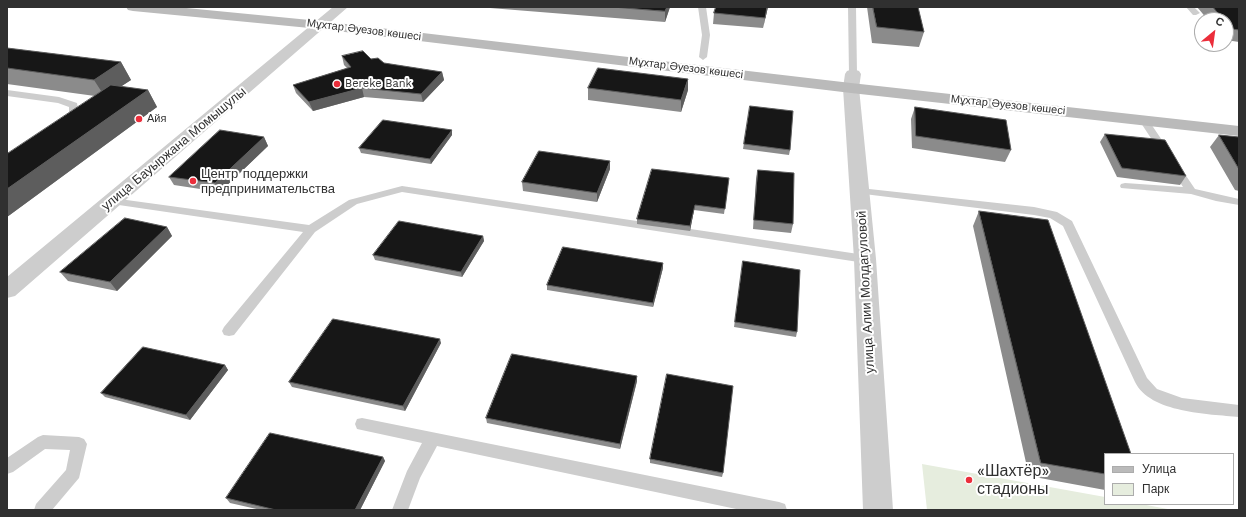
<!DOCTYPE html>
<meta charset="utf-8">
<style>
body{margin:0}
#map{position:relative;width:1246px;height:517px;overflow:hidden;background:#fff;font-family:"Work Sans",sans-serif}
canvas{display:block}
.frame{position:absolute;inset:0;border:8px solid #303030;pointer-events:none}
.legend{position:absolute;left:1104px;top:453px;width:130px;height:52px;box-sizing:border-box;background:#fff;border:1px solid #acacac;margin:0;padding:5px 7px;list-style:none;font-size:12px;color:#303030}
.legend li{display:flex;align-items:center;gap:8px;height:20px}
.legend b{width:20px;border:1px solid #acacac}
.north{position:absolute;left:1194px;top:12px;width:40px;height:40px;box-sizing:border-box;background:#fff;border:1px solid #acacac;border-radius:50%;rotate:29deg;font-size:11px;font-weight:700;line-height:16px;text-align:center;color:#303030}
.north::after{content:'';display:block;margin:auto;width:14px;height:18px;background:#eb2e3b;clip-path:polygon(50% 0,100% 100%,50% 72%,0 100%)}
</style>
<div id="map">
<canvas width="1246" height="517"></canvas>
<div class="frame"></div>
<ul class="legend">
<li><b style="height:5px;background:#bababa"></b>Улица</li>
<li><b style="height:11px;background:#e6edde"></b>Парк</li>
</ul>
<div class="north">С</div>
</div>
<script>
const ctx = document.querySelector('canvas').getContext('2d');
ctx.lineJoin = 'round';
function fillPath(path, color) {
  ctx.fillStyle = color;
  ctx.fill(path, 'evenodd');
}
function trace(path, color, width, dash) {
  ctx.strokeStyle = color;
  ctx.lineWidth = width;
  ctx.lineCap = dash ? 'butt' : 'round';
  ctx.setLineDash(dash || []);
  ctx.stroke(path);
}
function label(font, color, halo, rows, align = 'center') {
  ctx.font = font + ' "Work Sans",sans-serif';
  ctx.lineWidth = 4;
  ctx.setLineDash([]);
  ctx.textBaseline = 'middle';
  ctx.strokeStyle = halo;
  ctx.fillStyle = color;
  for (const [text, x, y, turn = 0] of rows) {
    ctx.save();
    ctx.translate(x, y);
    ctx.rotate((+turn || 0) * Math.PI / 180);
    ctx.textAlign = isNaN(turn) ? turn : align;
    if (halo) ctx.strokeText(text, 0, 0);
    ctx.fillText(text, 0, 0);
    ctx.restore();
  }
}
fillPath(new Path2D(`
 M922 464 1105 497V504H1141L1173 510H927Z`), '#e6edde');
fillPath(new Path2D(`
 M698 7H706L710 35 707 57 703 60 699 57 702 35Z
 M848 7H856L857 74 853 77 849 74Z
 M1186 7H1194L1200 13 1196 15H1193Z
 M7 90 59 97 77 103 79 115 68 123H62L60 121 69 114V107L58 103 7 96Z
 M1144 117 1147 118 1195 189 1239 199V205L1216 201 1191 194 1121 188 1120 186 1121 184 1125 183 1183 187 1139 120Z
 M402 186 865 255 869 256 871 259 869 262 865 263 402 192 357 204 315 232 234 335 229 336 224 335 222 331 224 327 303 232 112 204 108 203 107 201 108 199 112 198 309 225 349 200Z
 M860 188 1034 207 1057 212 1072 221 1147 378 1157 389 1182 398 1239 405V417C1209 414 1150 413 1135 382L1063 226 1050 218 1034 215 856 193 855 191Z
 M362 418 779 502 785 504 787 510H741L437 446 420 478 408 510H392L407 471 422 443 357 429 355 424 357 419Z
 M43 435 79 437 84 439 87 444 79 478 52 510H34L36 504 66 470 70 450 45 449 13 472 7 474V458L38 437Z`), '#cdcdcd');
fillPath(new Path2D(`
 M333 7H348L15 296 7 298V277Z
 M853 69 859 71 861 74 859 88 876 259 893 510H863L854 259 843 88 845 74 847 71Z`), '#cdcdcd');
fillPath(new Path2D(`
 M126 7H176L320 21 851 83 1239 126V136L851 93 320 29 133 11 128 10Z`), '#bababa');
fillPath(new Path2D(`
 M490 7H670L665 22 490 8Z
 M716 7H768L763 28 713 24 714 13Z
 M867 7H918L924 32 919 47 872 43Z
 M1197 7H1239V42L1226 40V20H1208Z
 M7 48 121 62 131 80 120 87 148 90 157 107 7 217V154L95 96 7 84Z
 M342 56 371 59 384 63 442 72 444 80 423 102 364 97 313 111 296 93 293 85 347 68 344 65Z
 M588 88 688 90 681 112 588 100Z
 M750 106 790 150 789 155 743 149Z
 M915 107 1011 150 1005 162 912 148 911 119Z
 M1105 134 1186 176 1180 185 1117 177 1100 142Z
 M452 135 431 164 361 153 359 148Z
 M1219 135 1239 137V191L1235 190 1210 147Z
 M264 137 268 146 220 192 174 185 169 177Z
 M610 169 597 202 523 191 522 182Z
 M758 170 793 224 791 233 753 229 756 179Z
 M729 178 724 214 694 210 690 231 637 224V219Z
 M979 211 1105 454V490L1029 476 973 226Z
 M167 227 172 236 117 291 68 281 60 272Z
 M483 236 484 241 462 277 375 260 373 255Z
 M743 261 797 332 796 337 734 327Z
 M663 263V268L653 307 547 290V285Z
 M441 343 405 411 292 387 289 382Z
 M225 365 228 370 190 420 105 397 101 393Z
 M637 376V381L620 449 487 423 486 418Z
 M383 457 385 461 360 510H261L230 503 226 498Z
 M650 459 723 473 722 477 650 463Z`), '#8b8b8b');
fillPath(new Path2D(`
 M667 7H670L665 22V11Z
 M767 7H768L763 28 765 18Z
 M121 62 131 80 105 97 94 80Z
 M442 72 444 80 423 102 421 94Z
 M688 79V90L681 112V100Z
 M362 88 364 97 313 111 309 102Z
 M148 90 157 107 7 217V189Z
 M452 130V135L431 164 430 159Z
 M264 137 268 146 220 192 215 183Z
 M610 161V169L597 202V193Z
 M695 205 694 210 690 231V226Z
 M167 227 172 236 117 291 110 282Z
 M483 236 484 241 462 277 461 272Z
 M663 263V268L653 307V303Z
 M440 339 441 343 405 411 403 406Z
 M225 365 228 370 190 420 186 415Z
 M637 376V381L620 449V444Z
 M383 457 385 461 360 510H355Z`), '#5d5d5d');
const building = new Path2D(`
 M613 7H667L665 11Z
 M716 7H767L765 18 714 13Z
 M873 7H918L924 32 877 27Z
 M1213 7H1239V30L1232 29 1226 22V20H1224Z
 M7 48 121 62 94 80 7 68Z
 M363 51 371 59 378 58 384 63 442 72 421 94 362 88 309 102 293 85 351 67 342 56Z
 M598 68 688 79 681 100 588 88Z
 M111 85 148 90 7 189V154Z
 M750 106 793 111 790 150 744 144Z
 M915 107 1006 120 1011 150 916 136Z
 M383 120 452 130 430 159 359 148Z
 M220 130 264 137 215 183 169 177Z
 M1105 134 1165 140 1186 176 1122 168Z
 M1219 135 1239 137V169Z
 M539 151 610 161 597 193 522 182Z
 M652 169 729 178 725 209 695 205 690 226 637 219Z
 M758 170 794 173 793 224 754 220Z
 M979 211 1048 220 1131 454H1105V474L1041 463Z
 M125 218 167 227 110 282 60 272Z
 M399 221 483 236 461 272 373 255Z
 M563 247 663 263 653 303 547 285Z
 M743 261 800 270 797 332 735 322Z
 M333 319 440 339 403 406 289 382Z
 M143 347 225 365 186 415 101 393Z
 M512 354 637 376 620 444 486 418Z
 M667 374 733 386 723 473 650 459Z
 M270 433 383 457 355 510H276L226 498Z`);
fillPath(building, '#171717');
trace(building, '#5d5d5d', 1);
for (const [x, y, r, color] of [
 [337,84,4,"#eb2e3b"],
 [139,119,4,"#eb2e3b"],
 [193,181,4,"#eb2e3b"],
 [969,480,4,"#eb2e3b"]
]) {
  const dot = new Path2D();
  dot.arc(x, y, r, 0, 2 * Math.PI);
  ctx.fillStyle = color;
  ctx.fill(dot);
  trace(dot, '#fff', 1.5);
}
label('11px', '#303030', '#fff', [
 ["Мұхтар Әуезов көшесі",364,30,7],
 ["Мұхтар Әуезов көшесі",686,68,7],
 ["Мұхтар Әуезов көшесі",1008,105,6]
]);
label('11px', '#303030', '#fff', [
 ["Bereke Bank",345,84],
 ["Айя",147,119]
], 'left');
label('13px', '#303030', '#fff', [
 ["улица Бауыржана Момышулы",174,149,-40],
 ["улица Алии Молдагуловой",866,292,-93]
]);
label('13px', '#303030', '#fff', [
 ["Центр поддержки",201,174],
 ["предпринимательства",201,189]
], 'left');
label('16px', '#303030', '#fff', [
 ["«Шахтёр»",977,471],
 ["стадионы",977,489]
], 'left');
</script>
